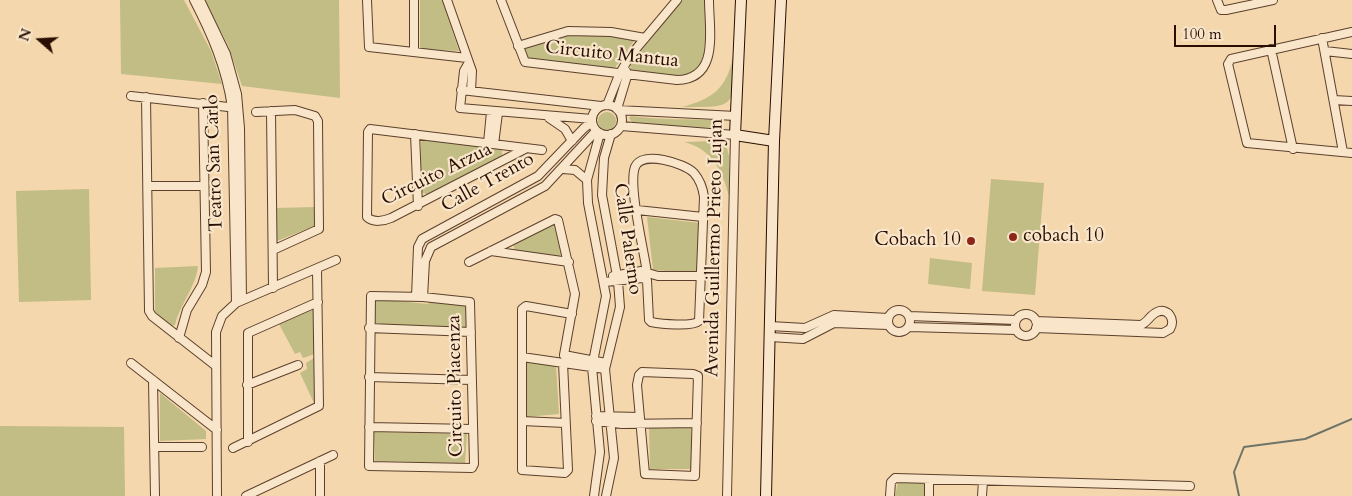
<!DOCTYPE html>
<style>
body{margin:0}
#map{position:relative;width:1352px;height:496px;overflow:hidden;background:#f4d7ad;font-family:Cardo,serif}
canvas{display:block}
.north{position:absolute;left:15px;top:15px;width:50px;height:50px;-webkit-text-stroke:4px #f8e5ca;paint-order:stroke;rotate:289deg;font-size:14px;font-weight:700;line-height:20px;text-align:center;color:#290e01}
.north::after{content:'';display:block;margin:auto;width:18px;height:22px;background:#290e01;clip-path:polygon(50% 0,100% 100%,50% 72%,0 100%)}
.scale{position:absolute;left:1174px;top:25px;width:102px;height:22px;box-sizing:border-box;border:2px solid #290e01;border-top:0;padding-left:6px;font-size:15px;line-height:18px;white-space:nowrap;color:#290e01;-webkit-text-stroke:4px #f8e5ca;paint-order:stroke}
</style>
<div id="map">
<canvas width="1352" height="496"></canvas>
<div class="north">N</div>
<div class="scale">100 m</div>
</div>
<script>
const ctx = document.querySelector('canvas').getContext('2d');
ctx.lineJoin = 'round';
function fillPath(path, color) {
  ctx.fillStyle = color;
  ctx.fill(path, 'evenodd');
}
function trace(path, color, width, dash) {
  ctx.strokeStyle = color;
  ctx.lineWidth = width;
  ctx.lineCap = dash ? 'butt' : 'round';
  ctx.setLineDash(dash || []);
  ctx.stroke(path);
}
function label(font, color, halo, rows, align = 'center') {
  ctx.font = font + ' Cardo,serif';
  ctx.lineWidth = 4.5;
  ctx.setLineDash([]);
  ctx.textBaseline = 'middle';
  ctx.strokeStyle = halo;
  ctx.fillStyle = color;
  for (const [text, x, y, turn = 0] of rows) {
    ctx.save();
    ctx.translate(x, y);
    ctx.rotate((+turn || 0) * Math.PI / 180);
    ctx.textAlign = isNaN(turn) ? turn : align;
    if (halo) ctx.strokeText(text, 0, 0);
    ctx.fillText(text, 0, 0);
    ctx.restore();
  }
}
fillPath(new Path2D(`
 M120 0H184L211 51 222 84 121 74Z
 M204 0H339L340 98 242 86 228 45Z
 M420 0H442L459 51 420 49Z
 M682 0H706C705 19 710 68 689 76 678 80 645 72 631 70L630 65Z
 M568 34 632 37 634 41 614 69 536 61 525 56 524 50 527 45Z
 M733 56C737 110 731 107 682 107 712 99 727 89 733 56Z
 M598 121a9 9 0 1 1 18 0a9 9 0 1 1-18 0Z
 M631 116C661 120 690 119 720 120L722 123V127L702 128 632 122 629 118Z
 M425 139 502 149V156L429 195 421 192V142Z
 M717 141 727 148 729 156V196C722 170 712 149 684 142Z
 M991 179 1044 183 1035 295 982 291Z
 M89 189 91 300 19 302 16 191Z
 M315 207 314 226 277 241 276 208Z
 M647 217 700 223 697 273 653 270Z
 M553 223 557 225 563 253 558 257 515 251 513 244Z
 M930 258 972 263 970 289 928 284Z
 M198 266C196 287 180 304 175 325L171 326 155 312V268Z
 M377 299 428 304 432 299 464 304 468 307 466 327 374 324 373 306Z
 M315 309V354L303 358 300 352 295 354 279 324Z
 M314 358V403L300 373 307 369 306 363Z
 M526 362 556 365 559 414 525 417Z
 M160 393 206 431V439L160 441Z
 M0 426 124 427 125 496H0Z
 M649 427 691 428V469H650Z
 M374 432 467 434 465 463 375 461Z
 M898 482 924 483 925 496H895Z`), '#c2bc85');
trace(new Path2D(`
 M1239 496 1234 472 1244 447 1305 439 1352 419`), '#6e7568', 2);
const street = new Path2D(`
 M194 0C212 35 226 67 232 107L236 303
 M200 0 226 54 237 94 240 128 242 300
 M367 0 369 47 467 58
 M447 0 472 71 471 91
 M501 0 525 62 677 80C720 79 709 30 709 0
 M1217 0 1221 10H1226L1273 0
 M1352 32 1231 59 1228 64 1247 143 1352 153
 M1322 38 1343 152
 M518 46 568 31 611 32 645 38
 M1271 49 1293 149
 M1325 51 1352 54
 M414 52V0
 M468 64 464 71 460 108 592 119
 M461 90 601 106
 M131 96 237 108
 M146 97 149 311 152 316 216 366
 M1334 100 1352 101
 M607 105 619 75 630 56 677 0
 M592 120a15 15 0 1 1 30 0a15 15 0 1 1-30 0Z
 M617 109 627 76 626 71
 M618 110 736 116
 M271 111 273 288
 M256 112 295 110 315 116 318 121 319 229 273 250
 M549 118 565 129 572 141
 M621 126 735 135 727 496
 M415 134 418 206
 M488 143 491 112
 M494 144 498 113
 M525 149 391 218C384 221 373 223 367 217L368 132 370 129 542 150
 M563 169 575 170 587 180
 M148 186H203
 M637 210 703 217
 M491 251 569 262
 M469 262 555 219 558 220 575 294 564 355 606 363
 M613 276 641 271 658 276H700
 M605 282 642 278 647 280 649 320 651 322C661 324 692 327 699 321L704 197C703 189 700 180 694 173 684 163 642 150 635 167 628 186 644 250 647 273
 M371 296 423 297 470 302 474 464 472 468 369 466Z
 M416 297 418 247 422 239 538 176 584 128 592 122
 M423 297 425 261 431 247 545 186 596 131
 M888 321a11 11 0 1 1 22 0a11 11 0 1 1-22 0Z
 M1015 325a11 11 0 1 1 22 0a11 11 0 1 1-22 0Z
 M909 316 1016 320
 M1036 321 1141 325C1148 322 1150 315 1157 312 1168 307 1176 320 1170 329L1163 333 1036 328
 M770 326 805 328 834 315 888 318
 M909 327 1016 330
 M369 328 471 332
 M770 337 803 339 834 323 888 325
 M179 338 187 310 202 285 206 272 203 103
 M522 357 605 369
 M131 363 217 430
 M563 363 568 470 565 473 522 470V309L526 306 572 314
 M642 372 693 374 698 376 695 476 645 474 637 385 639 375Z
 M369 377 472 380
 M153 380 155 496
 M247 385 298 365
 M596 416 640 417
 M522 421 565 423
 M596 421 622 424 697 423
 M369 427 473 429
 M248 442V333L318 302
 M154 447H202
 M233 448 319 406 317 269
 M217 496 216 332 222 316 236 303 336 260
 M246 496 333 455
 M320 496V461
 M594 496 600 452 592 367 606 296 588 203 587 180 600 133
 M606 496 614 458 605 369 620 307 618 281 602 195 604 158 611 134
 M890 496 891 482 895 478 1190 486
 M929 496V479
 M982 496 983 481`);
const secondary = new Path2D(`
 M741 0 735 135 774 141
 M766 496 774 141 781 0`);
trace(street, '#5c402c', 10);
trace(secondary, '#290e01', 12);
trace(street, '#f8e5ca', 8);
trace(secondary, '#f8e5ca', 10);
for (const [x, y, r, color] of [
 [1013,237,5,"#8f2418"],
 [971,241,5,"#8f2418"]
]) {
  const dot = new Path2D();
  dot.arc(x, y, r, 0, 2 * Math.PI);
  ctx.fillStyle = color;
  ctx.fill(dot);
  trace(dot, '#f8e5ca', 2);
}
label('19px', '#290e01', '#f8e5ca', [
 ["Circuito Mantua",612,55,6],
 ["Teatro San Carlo",215,163,-92],
 ["Circuito Arzua",437,175,-26],
 ["Calle Trento",488,183,-29],
 ["Calle Palermo",627,239,82],
 ["Avenida Guillermo Prieto Lujan",715,248,-89],
 ["Circuito Piacenza",456,386,-91]
]);
label('19px', '#290e01', '#f8e5ca', [
 ["cobach 10",1023,237],
 ["Cobach 10",961,241,"right"]
], 'left');
</script>
